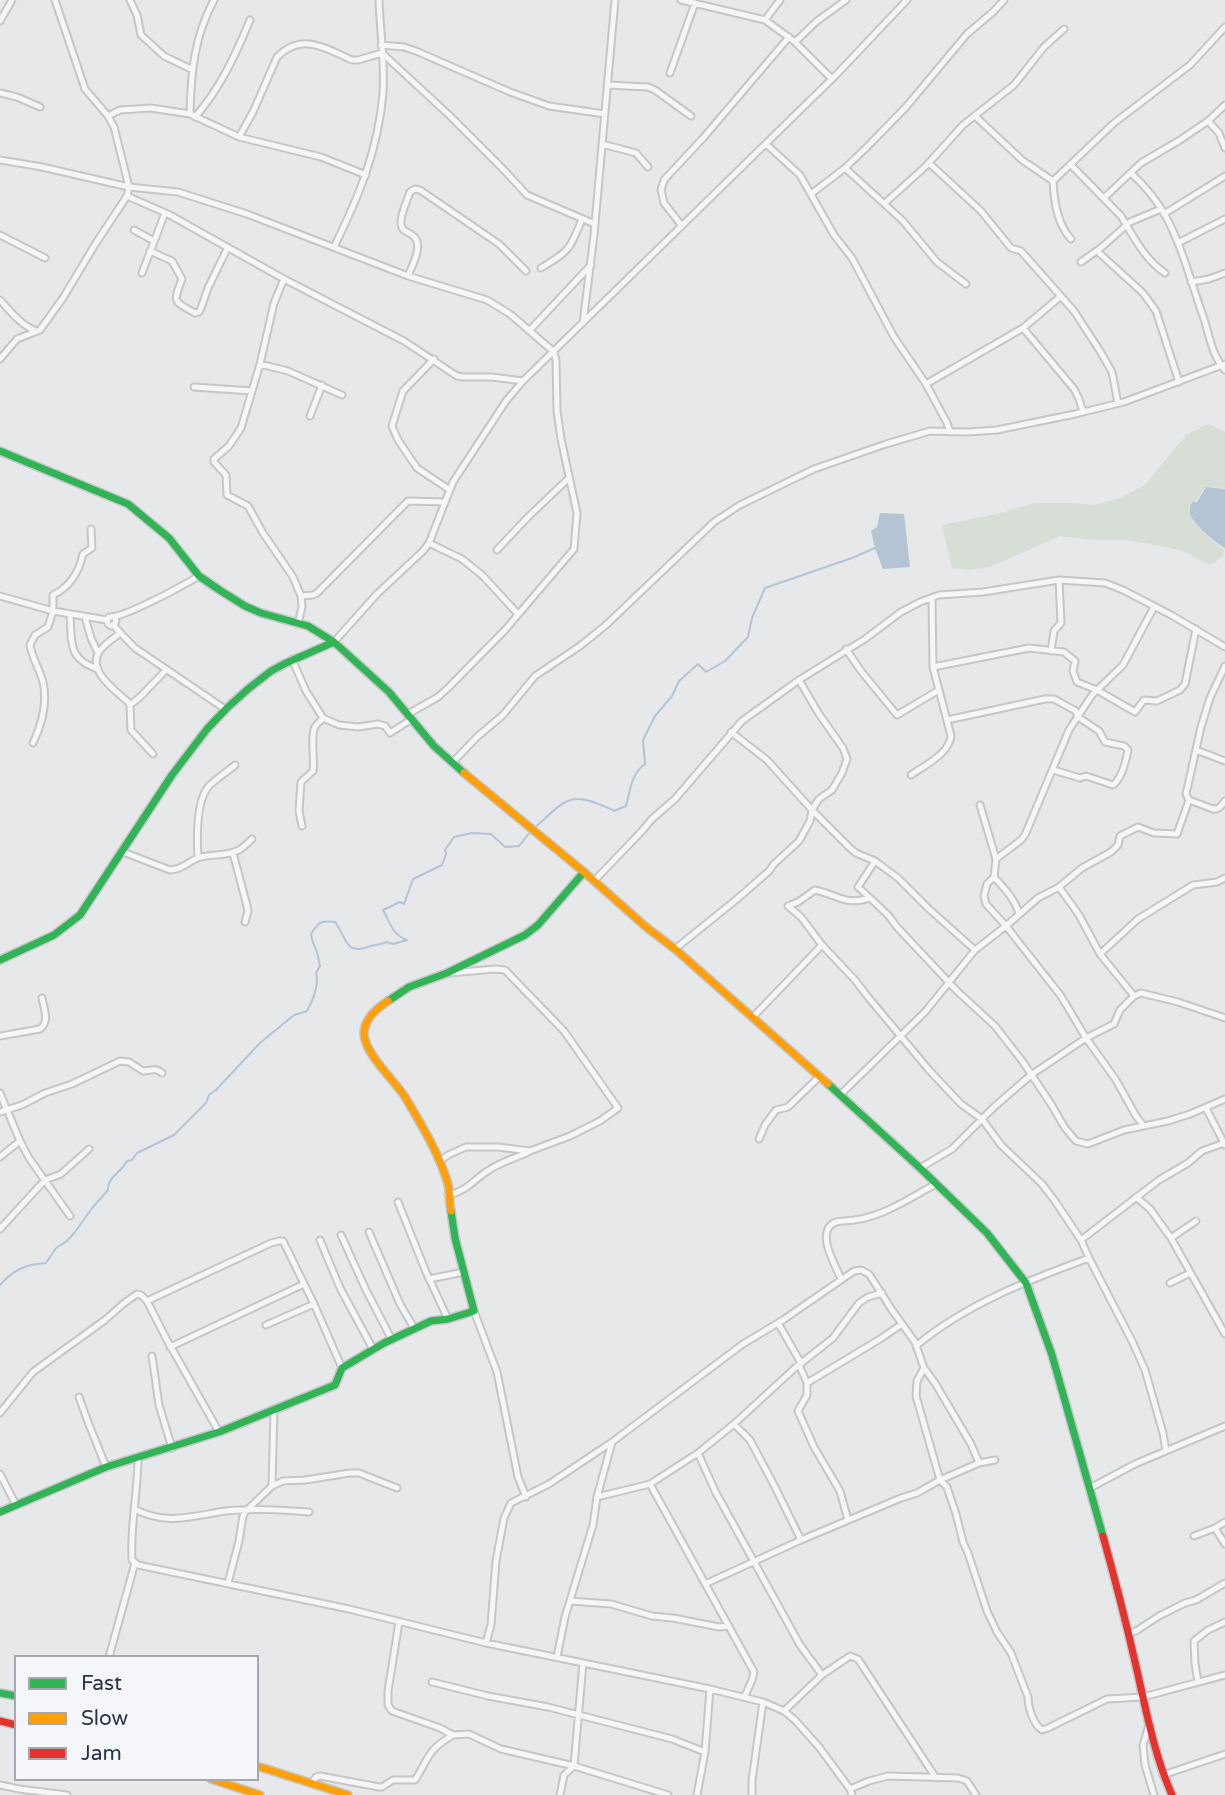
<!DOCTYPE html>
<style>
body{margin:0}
#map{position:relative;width:1225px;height:1795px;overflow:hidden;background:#e6e8ea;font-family:"Varela Round",sans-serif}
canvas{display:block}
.legend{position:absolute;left:14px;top:1655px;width:245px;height:126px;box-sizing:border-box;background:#f4f6f9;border:2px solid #a4a8b1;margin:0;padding:9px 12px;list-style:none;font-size:21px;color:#2b3445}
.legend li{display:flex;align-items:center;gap:14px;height:35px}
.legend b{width:35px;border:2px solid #a4a8b1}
</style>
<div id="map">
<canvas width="1225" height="1795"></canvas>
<ul class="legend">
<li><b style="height:9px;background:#30b455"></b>Fast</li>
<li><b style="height:9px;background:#ff9f0a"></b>Slow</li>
<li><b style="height:9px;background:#e5322d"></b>Jam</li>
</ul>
</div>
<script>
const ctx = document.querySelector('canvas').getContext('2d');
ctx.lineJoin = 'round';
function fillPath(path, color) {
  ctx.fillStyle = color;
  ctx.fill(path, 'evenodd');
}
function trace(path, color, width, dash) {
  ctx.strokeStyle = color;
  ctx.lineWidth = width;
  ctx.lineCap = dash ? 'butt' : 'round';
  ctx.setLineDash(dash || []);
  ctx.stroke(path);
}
fillPath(new Path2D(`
 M1208 424 1225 432V488L1205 487 1196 501 1192 502C1190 506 1188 508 1189 513 1190 521 1217 546 1225 549L1221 558 1210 565 1183 551 1161 546 1127 540H1094L1060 536 990 567 969 570 952 568 942 525 997 514 1035 503H1072L1095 505 1120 498 1145 485 1186 435Z`), '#d6ded6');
fillPath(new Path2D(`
 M1206 487 1225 489V548C1218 545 1191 522 1190 514 1189 509 1190 506 1192 502H1197Z
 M880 513 904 514 910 567 883 569 875 548 871 531 877 527Z`), '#b4c4d5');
trace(new Path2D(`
 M534 828C555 812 564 791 593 802 601 805 608 807 614 811L626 806C630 791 632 772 645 764L643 740 655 716 672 696 679 681 698 664 706 672 725 661 748 637 752 618 765 588 852 558 875 548
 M0 1285C13 1270 26 1264 46 1263L56 1248 67 1241 75 1232 93 1207 108 1190C107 1177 122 1172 127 1161L132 1160 137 1153 174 1135 206 1103 209 1095 216 1090 260 1043 294 1015 307 1011C313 1000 319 984 316 973L320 966C319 963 319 960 318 957 317 948 312 945 311 934 319 922 320 920 335 922 348 939 344 956 371 946 377 944 381 945 387 942L393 944 407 940C392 935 390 922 383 910L400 902 404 904 413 879 442 865 446 854 445 850 454 837 472 833 491 834 505 847 519 846 530 832`), '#b4c4d5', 2);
const street = new Path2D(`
 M130 0 137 15 141 35 164 56 191 69
 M681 0 765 20 795 42 832 79
 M765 20 780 0
 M0 21 12 0
 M795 42 817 21 846 0
 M381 45 404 47 416 51 510 92 549 106 605 114
 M670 73 695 3
 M607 85 648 87 655 90 691 116
 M0 93 17 97 40 107
 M190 114C191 73 194 37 214 0
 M108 116 120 110 151 108 190 114 239 137 321 157 366 175
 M975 116 1022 160 1053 181C1054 201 1057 224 1071 239
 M195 117C220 89 236 54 250 20
 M1208 121 1219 133 1225 148
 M239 137 253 112 277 57C302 32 325 48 352 60H358L382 53 449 115 504 170 527 195 595 224
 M602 144 636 153 648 167
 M766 144 800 175 834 235 852 258 894 337 926 384 947 423 950 432
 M0 160 42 167 129 187 178 192 247 214 408 276 487 300 510 314 554 352 556 360 557 411 561 439 577 513 574 549 505 630 449 687 438 697 408 714
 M929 163 981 211 1011 248 1021 251 1074 311 1100 351 1112 372 1118 403
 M1071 165 1121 216C1133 236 1145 260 1165 273
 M845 168 903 221 937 262 966 284
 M1131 173C1144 185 1156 199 1165 215 1182 246 1191 282 1203 316 1209 334 1212 356 1225 370
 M1053 181 1114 123 1190 65 1225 27
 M811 194 845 168 867 147 906 107 967 34 993 12 1004 0
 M127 196 168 214 284 279 404 341 457 376 463 377H492L523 381
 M1104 198 1141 163 1180 140 1208 121 1225 105
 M885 203 926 166 963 125 1014 85 1044 47 1064 29
 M1164 214 1225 176
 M682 226 664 203 661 190 664 180 704 137 789 37
 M134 230 154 241
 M0 235 45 258
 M1178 243 1225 219
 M334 247C359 196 378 151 383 93 385 62 380 30 379 0
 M150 251 172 261 182 279C173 303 173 301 195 313L199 312 201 308 208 288 228 247
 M1097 251 1143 293 1156 311 1179 382
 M1081 262 1102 247 1130 222 1161 209
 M541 268C569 251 570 250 582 219
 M142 273 165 213
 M408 276C412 266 425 243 412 235 407 231 402 232 401 224 400 215 407 201 410 192L415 189 420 190 499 244 526 271
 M284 279 274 303 260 364 241 428 229 446 214 459V462L226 475 227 495 248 506 263 533 293 577 301 596 302 607 298 624
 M1191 282 1209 279 1225 273
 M0 300C11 312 21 325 36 331
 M583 323 594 235 615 0
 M1023 328 1074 389 1079 399 1083 412
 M529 331 591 265
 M0 359 17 339 40 330 63 298 96 243 127 196 129 187 114 127 108 116 85 89 55 0
 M434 359 403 391 392 426 398 440 417 468 450 490
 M260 364 288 371 342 395
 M926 384 1023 328 1060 297
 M194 387 252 391
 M310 416 322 385
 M429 543 462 559 482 575 518 614
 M497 550 527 518 569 478
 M0 596 53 611 107 620
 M301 596 313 595 317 593 408 501 445 502
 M70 614C72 642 67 659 98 669
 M85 617 91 638 98 653
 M115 618 116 621 115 624 111 626 108 624 107 620 109 617C124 618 184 585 199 576
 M113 625 135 648 225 709
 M120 633C113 639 103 645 99 652 87 671 116 691 128 702L130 705 131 730 153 754
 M334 642 377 594 423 551 429 543 453 482 506 401 523 381 836 75 907 0
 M846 649 861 671 897 715 939 690
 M1051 651 1054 631 1061 623 1059 580
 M292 659 306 691 323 718 339 725 358 727 378 724 385 726 390 733 412 719
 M1225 666 1210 698 1201 727 1186 794 1189 800 1213 809C1219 810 1222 805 1225 801
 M933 667 1029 648 1064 652 1075 661 1073 671 1077 682 1097 690 1135 712 1144 700 1157 701 1180 690 1185 684 1196 629
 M130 705 140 697 166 670
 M947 720 1045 699H1054L1076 711 1078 717 1099 731 1105 742 1124 746 1128 750C1126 761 1122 778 1113 785L1086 776 1080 778 1053 770
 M731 732 767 760 812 810 851 849 856 853 875 861 898 878 929 909 975 950
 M33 743C42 724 48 704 43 682 40 670 32 658 30 645L35 635 48 627 53 611V595C70 587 79 572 83 554L92 548 91 529
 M1196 750 1225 761
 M452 763 477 737 503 715 535 676 580 646 606 625 714 522 740 505 814 469 886 444 930 431 968 432 997 430 1075 414 1124 402 1225 364
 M911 775C925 765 949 754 951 736L933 667 932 598
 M980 805 996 859 994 877C1004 888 1015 899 1019 914
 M302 826 299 811 301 782 313 771C315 759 310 736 315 727 317 723 321 721 323 718
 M123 852 170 870C183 870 189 860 201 857 213 854 228 856 239 850 244 847 248 843 252 839
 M233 853 247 906 248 911 245 922
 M198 858C197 840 196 800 209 786 217 778 227 772 235 765
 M996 859 1021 840 1025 835 1069 730 1092 695 1123 665 1154 607
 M994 877 987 884 984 896 986 904 1006 926 1061 996 1086 1038 1116 1080 1136 1116 1143 1125
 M594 881 642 831 652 819 675 799 742 721 799 680 865 639 901 612 920 602 939 595 983 592 1059 580 1105 583 1123 590 1173 616 1225 647
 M1059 887 1079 915 1100 954 1134 996
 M870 898 858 887 875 861
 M788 906 801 917 822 945 855 980 868 997 929 1070 961 1104 982 1119 1001 1145 1042 1184 1055 1201 1081 1240 1089 1258 1133 1343 1145 1370 1163 1433 1166 1451
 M788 906 798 902 815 890C838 895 845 906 870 898L888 915 897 927 957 991 995 1026 1023 1062 1051 1104 1065 1128 1076 1141 1088 1144 1124 1130 1168 1121 1190 1114 1225 1099
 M675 949 737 899 769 871 774 864 799 841 810 821 812 810 819 799 832 790 842 773 847 759 843 748 819 714 799 680
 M1100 954 1138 919 1193 885 1217 882 1225 878
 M753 1017 822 945
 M0 1036 40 1029C50 1021 44 1010 42 998
 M0 1093 20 1141 29 1158 70 1216
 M840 1095 925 1012 975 950 1006 926 1038 898 1059 887 1082 868 1111 852 1118 845 1120 836 1138 827 1154 833 1177 834 1189 800
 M1206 1108 1225 1145
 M0 1112 22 1105 45 1093 72 1084 120 1061 129 1062 143 1071C151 1071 155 1067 162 1073
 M759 1139 765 1125 776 1110 788 1107 819 1077
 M0 1157 20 1141
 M440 1161 448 1155 466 1147H498L530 1151 570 1136 600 1121 618 1108 564 1031 505 970 495 969 450 973
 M920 1168 952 1149 994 1107 1031 1075 1086 1038 1114 1024 1120 1010 1134 996 1141 993 1178 1002 1225 1018
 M448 1195C465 1192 473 1181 486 1172 498 1163 514 1158 527 1153
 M1136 1197 1150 1209 1171 1238 1225 1334
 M398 1202 426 1272 448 1319
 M0 1229 45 1180 61 1174 89 1149
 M369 1232 400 1304 414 1328
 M341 1235 366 1290 392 1340
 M1171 1238 1196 1221
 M320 1240 340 1288 373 1349
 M1081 1240 1159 1180 1188 1163 1202 1151 1224 1143
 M429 1279 464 1272
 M841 1279C836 1267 823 1244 827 1232 829 1223 836 1221 844 1221 881 1219 904 1201 936 1184
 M1170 1283 1190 1273
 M147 1301 271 1243 279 1241H283L314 1304 342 1368
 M474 1311 497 1372 518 1477 526 1497
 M778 1323 801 1363
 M266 1325 314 1304
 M916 1346C966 1304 1029 1280 1089 1258
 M170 1347 304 1284
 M152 1356 159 1405 172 1448
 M799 1365 807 1383
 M924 1368 917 1381 916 1396 940 1480 947 1487 956 1514 963 1542 968 1553 987 1611 997 1632 1011 1653 1028 1697C1028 1707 1033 1724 1042 1730L1048 1728 1107 1699 1143 1697 1225 1675
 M79 1397 88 1422 106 1467
 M0 1413 33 1372 105 1320 123 1304 137 1294 141 1295 147 1301 167 1340 219 1432
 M734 1424 750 1440 775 1487 801 1540
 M698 1453 715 1491 800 1645 822 1675
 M138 1457C138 1491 130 1525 132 1560L138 1565 349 1609 486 1643 710 1689 763 1702 784 1711 795 1720 819 1747 850 1789 852 1795
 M0 1474 16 1505
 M650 1484 754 1672 752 1680 745 1696
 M272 1486 274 1409
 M1090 1488 1135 1464 1225 1426
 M597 1497 650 1484 698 1453 734 1424 795 1368 833 1338 859 1303 868 1297 882 1293
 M134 1509C168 1526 191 1516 226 1511 253 1508 281 1510 309 1512
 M848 1520 840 1491 814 1447 798 1411 807 1395V1383L880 1339 902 1324
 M1215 1528 1225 1544
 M1194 1536 1215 1528 1225 1522
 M228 1583 239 1541 243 1516 246 1511 272 1486 283 1481 305 1480 350 1473H359L397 1488
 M705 1584 801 1540 901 1498 917 1493 940 1480 979 1463 995 1460
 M570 1601 611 1604 652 1616 673 1618 719 1627 729 1626
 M399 1622 388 1691V1705L392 1711 440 1728 453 1735 469 1734 501 1749 574 1766 668 1795
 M1128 1633 1136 1631 1159 1616 1185 1603 1196 1600 1225 1583
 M486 1643 491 1625 496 1561 504 1518 511 1503 549 1484 612 1442 743 1344 783 1320 854 1271 861 1270 869 1274 892 1310 915 1342 924 1368 935 1383 971 1444 979 1463
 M109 1657 135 1563
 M557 1657 565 1617 593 1525 597 1497 612 1442
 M432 1682 488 1696 548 1707 672 1739 705 1752
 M1198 1682 1195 1664 1194 1641 1208 1630 1225 1622
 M784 1711 822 1675 850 1656 858 1659 936 1778
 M1149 1725 1143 1745 1145 1765 1154 1795
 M1163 1775 1225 1754
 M312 1783 316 1777 320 1776 379 1787H382L393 1780H415C430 1757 426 1751 453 1735
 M0 1785 19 1789 67 1795
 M850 1789 869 1781 888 1776 958 1778 967 1781 976 1795
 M560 1795 564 1775 574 1766 583 1663
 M697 1795 705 1752 710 1689
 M752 1795V1780L763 1702`);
const fast = new Path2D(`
 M0 451 128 504 169 538 199 576 221 591 245 606 261 613 308 626 334 642 389 692 434 746 464 773
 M0 960 54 935 80 915 172 775 207 729 227 708 248 689 271 671 286 663 334 642
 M388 1001 409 987 447 973 525 935 538 925 584 872
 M828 1084 920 1168 987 1233 1026 1283 1052 1355 1103 1536
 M0 1512 106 1467 219 1432 335 1385 342 1368 384 1343 431 1321 448 1319 474 1311 455 1238 451 1211
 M0 1693 16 1696`);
const slow = new Path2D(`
 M464 773 584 872 646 927 675 949 828 1084
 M388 1001C377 1008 364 1019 364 1034 365 1054 394 1080 405 1097 421 1124 439 1153 448 1184 450 1192 449 1202 451 1211
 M257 1766 348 1795
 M211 1779 260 1795`);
const jam = new Path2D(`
 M1103 1536C1115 1579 1126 1622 1136 1666 1146 1710 1154 1754 1172 1795
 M0 1721 16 1725`);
trace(street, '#c4c6c8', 9);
trace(fast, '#c4c6c8', 10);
trace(slow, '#c4c6c8', 10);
trace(jam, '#c4c6c8', 10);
trace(street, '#f5f6f7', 5);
trace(fast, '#30b455', 7);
trace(slow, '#ff9f0a', 7);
trace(jam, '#e5322d', 7);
</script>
